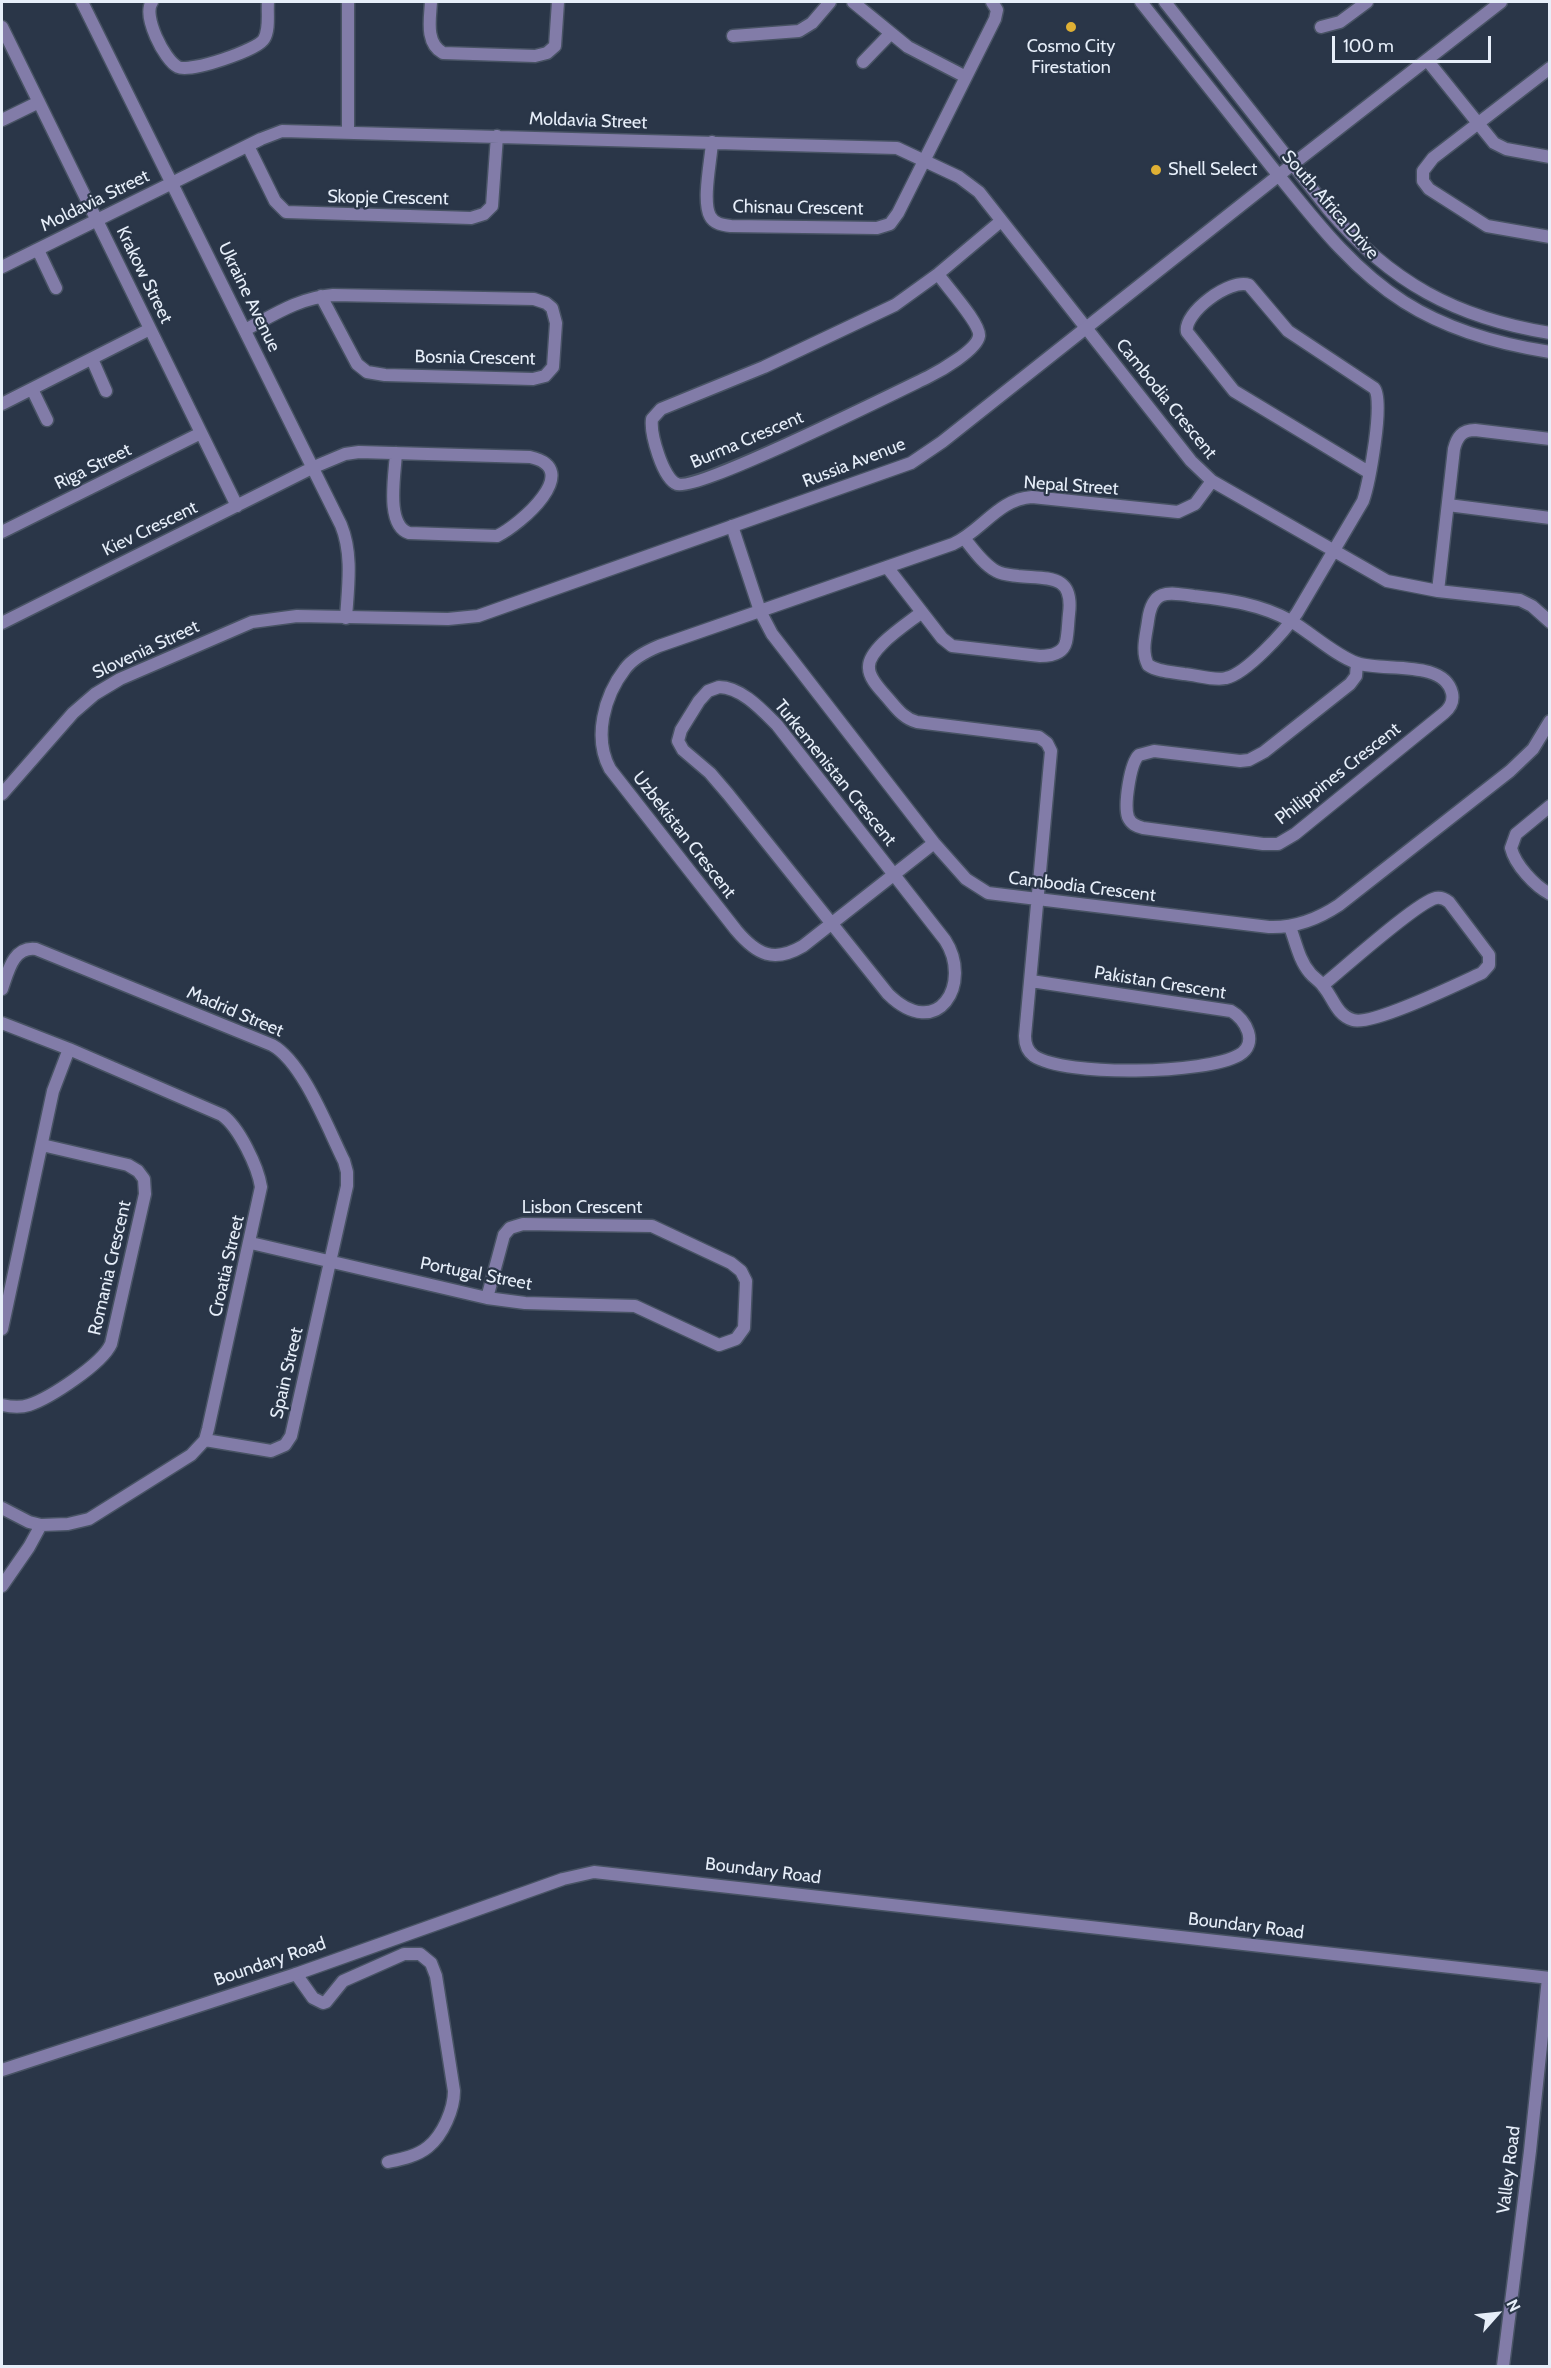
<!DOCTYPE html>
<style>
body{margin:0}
#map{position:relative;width:1551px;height:2368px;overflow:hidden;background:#2a3648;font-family:Cabin,sans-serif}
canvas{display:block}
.frame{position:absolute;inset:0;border:3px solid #e6eef9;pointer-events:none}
.north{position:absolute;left:1467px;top:2284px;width:60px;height:60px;-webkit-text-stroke:4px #2a3648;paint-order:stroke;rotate:63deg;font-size:16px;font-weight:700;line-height:24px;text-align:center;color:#e6eef9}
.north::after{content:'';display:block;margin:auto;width:21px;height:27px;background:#e6eef9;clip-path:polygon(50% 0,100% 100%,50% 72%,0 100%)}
.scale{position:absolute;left:1332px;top:36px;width:159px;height:27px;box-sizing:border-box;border:3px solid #e6eef9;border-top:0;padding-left:8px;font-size:18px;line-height:21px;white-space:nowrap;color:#e6eef9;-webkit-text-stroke:4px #2a3648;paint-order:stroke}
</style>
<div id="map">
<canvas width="1551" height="2368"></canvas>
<div class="frame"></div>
<div class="north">N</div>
<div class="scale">100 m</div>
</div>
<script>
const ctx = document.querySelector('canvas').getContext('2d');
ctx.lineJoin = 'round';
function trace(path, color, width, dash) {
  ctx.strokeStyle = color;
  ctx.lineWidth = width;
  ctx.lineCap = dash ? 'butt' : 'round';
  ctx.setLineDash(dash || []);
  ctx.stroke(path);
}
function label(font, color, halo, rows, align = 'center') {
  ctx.font = font + ' Cabin,sans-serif';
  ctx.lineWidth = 4.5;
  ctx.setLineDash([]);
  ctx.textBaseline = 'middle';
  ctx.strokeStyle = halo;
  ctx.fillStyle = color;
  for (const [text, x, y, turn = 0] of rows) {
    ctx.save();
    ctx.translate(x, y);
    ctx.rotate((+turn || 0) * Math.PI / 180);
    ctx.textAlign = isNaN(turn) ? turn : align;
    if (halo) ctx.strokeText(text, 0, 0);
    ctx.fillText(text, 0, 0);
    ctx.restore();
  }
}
const minor = new Path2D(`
 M82 2 341 525C353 554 348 587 346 618
 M152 2C142 15 164 60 178 67 190 73 258 50 264 39 270 29 267 13 268 2
 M348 2V132
 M431 2C430 19 425 43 443 53L535 56 547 53 555 46 558 2
 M853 2 908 47 966 77
 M2 27 237 506
 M1321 27 1340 22 1367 2
 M733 36 799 31 812 23 830 2
 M1427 60 1494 143 1506 149 1550 157
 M863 62 891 33
 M1550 68 1433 158 1423 171V181L1429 189 1487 226 1550 237
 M2 120 39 102
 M712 142C711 160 702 201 710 216 714 224 723 225 731 226L877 228 890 224 898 213 995 19 997 10 992 2
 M248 146 275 201 286 212 471 218 484 214 492 206 497 136
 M1293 164 1501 2
 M38 250 56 288
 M2 267 261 139 282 131 897 148 959 177 979 192 1191 461 1212 481 1387 581 1438 591 1520 600 1532 606 1550 622
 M938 274C946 286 981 324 979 336 977 350 940 371 928 377 897 392 696 492 677 484 663 479 650 434 652 419L661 409 764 367 895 305 938 274 1001 221
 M245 330C275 314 299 298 333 295L534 299 546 303 552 308 556 323 553 367 545 376 533 379 385 375 367 372 357 364 321 296
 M92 359 106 391
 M32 389 47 420
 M2 404 150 329
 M1448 505 1550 518
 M732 526 760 611 772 634 934 843 966 879 988 893 1269 927C1295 928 1318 919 1339 905L1510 771 1533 749 1550 721
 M2 532 201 433
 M887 567 942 638 952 646 1040 656C1051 656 1063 654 1066 642 1068 633 1068 623 1069 614 1074 574 1049 579 1018 576 1011 575 1003 575 996 571 983 564 973 549 964 538
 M1438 591 1454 449C1457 437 1462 430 1475 430L1550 439
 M922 612C907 624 867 649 869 668 869 678 879 688 885 695 895 706 902 718 917 722L1039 737 1047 743 1051 751 1025 1036C1025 1043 1027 1051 1034 1056 1066 1077 1206 1074 1239 1055 1259 1044 1246 1019 1231 1011L1031 981
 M2 623 314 467 345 454 359 452 530 457C585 469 520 525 497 536L409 533C385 525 395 474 396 453
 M1357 663 1356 676 1350 684 1264 752 1249 760 1240 761 1154 751 1139 755C1130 763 1124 805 1128 817 1131 824 1136 826 1143 828L1263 844H1278L1295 834 1444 713C1450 708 1454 702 1452 693 1444 659 1382 672 1357 663 1336 656 1311 633 1291 621 1260 604 1229 600 1194 596 1167 592 1152 589 1148 621 1146 636 1141 651 1148 665 1158 672 1173 672 1184 674 1197 675 1214 681 1226 678 1246 674 1285 631 1297 613L1363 501C1369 484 1385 399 1374 388L1288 331 1249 285C1230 278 1183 313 1187 332L1234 391 1370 473
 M719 687C741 687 762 710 777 725L945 940C973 983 938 1043 888 994L728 794 710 773 683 750 678 741 681 730 699 701 708 691Z
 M1550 806 1516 834 1511 848C1515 865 1535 886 1550 894
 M934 843 803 946C774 963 757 955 736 930L610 769C593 738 604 696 625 669 633 658 647 651 659 646L953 544C982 531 998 499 1032 497L1178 512 1195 504 1212 481
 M1290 927C1296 943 1299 960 1310 973 1314 978 1320 981 1323 986 1333 997 1336 1015 1353 1020 1372 1026 1460 983 1482 973L1489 965V955L1449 902C1445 899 1441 897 1436 898 1417 902 1343 969 1323 985
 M2 989C8 972 13 946 36 949L272 1045C303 1062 328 1129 344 1161L347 1172V1186L291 1436 285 1445 271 1451 205 1440
 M2 1023 69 1049 222 1115C239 1127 258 1167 261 1187L208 1429 205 1440 191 1455 89 1519 68 1524 41 1525 29 1522 2 1508
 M251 1243 487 1298 525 1303 635 1306 719 1345 736 1339 744 1328 746 1281 741 1271 731 1263 652 1226 523 1224 510 1228 504 1235 487 1298
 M2 1329 53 1091 69 1049
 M2 1405C11 1407 20 1408 29 1405 50 1398 102 1364 111 1344L145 1194 144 1179 138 1171 128 1165 42 1145
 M2 1586 29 1547 41 1525
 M296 1974 313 1998 323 2003 326 2002 343 1981 404 1954H420L431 1963 436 1976 454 2091C454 2109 443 2135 428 2147 417 2156 402 2159 388 2162
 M1503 2366 1530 2151 1548 1978`);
const tertiary = new Path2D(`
 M1141 2C1184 56 1228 111 1271 166 1311 215 1350 268 1404 302 1448 330 1498 344 1550 352
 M1165 2 1328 209C1390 282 1456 318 1550 333
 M2 794 73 713 95 694 120 679 252 622 297 616 448 619 478 616 911 463 942 442 1293 164
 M2 2070 296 1974 563 1879 594 1872 1550 1978`);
trace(minor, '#485364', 15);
trace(tertiary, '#485364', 15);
trace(minor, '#827ca8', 12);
trace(tertiary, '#827ca8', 12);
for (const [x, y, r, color] of [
 [1071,27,6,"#dfb034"],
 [1156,170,6,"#dfb034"]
]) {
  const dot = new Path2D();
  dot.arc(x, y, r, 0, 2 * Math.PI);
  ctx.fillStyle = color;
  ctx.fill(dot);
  trace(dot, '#2a3648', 2);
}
label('18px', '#e6eef9', '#2a3648', [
 ["Cosmo City",1071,47],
 ["Firestation",1071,68],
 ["Shell Select",1168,170,"left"]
]);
label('18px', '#e6eef9', '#2a3648', [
 ["Moldavia Street",588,121,2],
 ["Skopje Crescent",388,198,1],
 ["Moldavia Street",95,201,-26],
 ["South Africa Drive",1330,205,49],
 ["Chisnau Crescent",798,208,1],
 ["Krakow Street",144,275,64],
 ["Ukraine Avenue",249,297,64],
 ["Bosnia Crescent",475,358,1],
 ["Cambodia Crescent",1166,399,51],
 ["Burma Crescent",747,440,-23],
 ["Russia Avenue",854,463,-21],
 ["Riga Street",93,467,-26],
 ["Nepal Street",1071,486,4],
 ["Kiev Crescent",150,529,-26],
 ["Slovenia Street",146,650,-25],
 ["Turkemenistan Crescent",835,773,51],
 ["Philippines Crescent",1338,774,-38],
 ["Uzbekistan Crescent",684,835,52],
 ["Cambodia Crescent",1082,887,7],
 ["Pakistan Crescent",1160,983,9],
 ["Madrid Street",235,1012,23],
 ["Lisbon Crescent",582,1208],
 ["Croatia Street",227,1266,-77],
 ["Romania Crescent",110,1268,-77],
 ["Portugal Street",476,1274,11],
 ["Spain Street",287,1373,-77],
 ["Boundary Road",763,1871,7],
 ["Boundary Road",1246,1926,7],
 ["Boundary Road",270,1962,-19],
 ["Valley Road",1509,2170,-83]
]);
</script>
